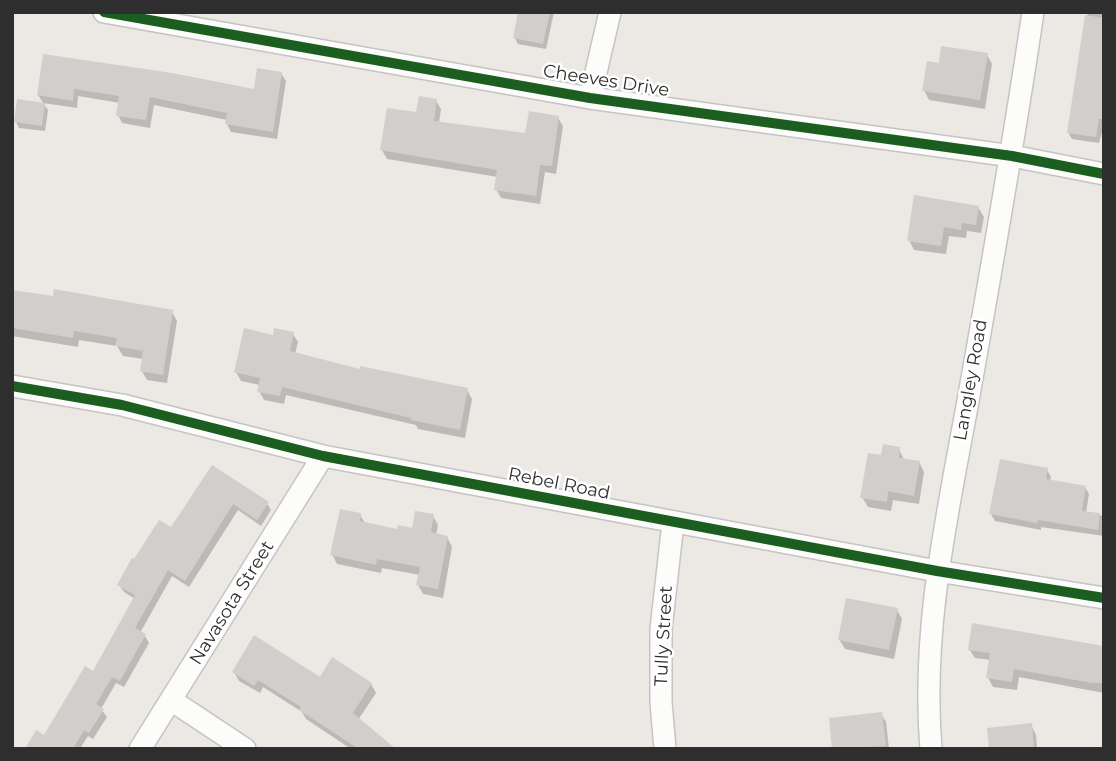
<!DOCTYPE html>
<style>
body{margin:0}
#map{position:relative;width:1116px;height:761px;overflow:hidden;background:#ece8e4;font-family:Montserrat,sans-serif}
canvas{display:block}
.frame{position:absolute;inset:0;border:14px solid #2e2e2e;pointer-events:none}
</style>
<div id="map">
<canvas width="1116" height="761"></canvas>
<div class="frame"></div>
</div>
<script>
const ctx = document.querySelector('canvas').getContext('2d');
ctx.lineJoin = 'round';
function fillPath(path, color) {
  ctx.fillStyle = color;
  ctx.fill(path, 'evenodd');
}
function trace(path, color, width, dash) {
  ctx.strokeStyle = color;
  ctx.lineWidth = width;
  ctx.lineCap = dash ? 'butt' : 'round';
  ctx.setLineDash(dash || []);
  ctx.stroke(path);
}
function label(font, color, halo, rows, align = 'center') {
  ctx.font = font + ' Montserrat,sans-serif';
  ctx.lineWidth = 5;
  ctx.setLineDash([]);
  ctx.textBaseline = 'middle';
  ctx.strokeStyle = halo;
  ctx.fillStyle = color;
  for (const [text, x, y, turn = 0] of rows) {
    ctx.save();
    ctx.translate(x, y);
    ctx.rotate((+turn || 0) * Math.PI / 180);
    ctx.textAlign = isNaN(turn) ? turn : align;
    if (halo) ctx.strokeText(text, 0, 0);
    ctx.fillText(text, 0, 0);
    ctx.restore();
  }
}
fillPath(new Path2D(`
 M520 12H554L546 49 518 44 515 38Z
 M1088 12H1104V125L1099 143 1072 139 1068 132Z
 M987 55 992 64 985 109 929 100 924 90 940 65Z
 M44 56 255 91 281 73 286 81 277 139 231 132 227 124V120L154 105 150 128 122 123 118 115 120 103 78 96 77 108 43 103 48 110 45 131 19 128 16 122 44 104 38 95Z
 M436 101 441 109 439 123 527 135 558 118 563 126 556 174 545 172 540 204 501 198 496 189 498 177 387 159 382 150 417 114Z
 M978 207 984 217 981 233 967 231 966 238 949 236 946 254 914 250 909 240Z
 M12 292 172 312 177 321 167 383 147 380 142 371 144 359 123 356 117 346 79 340 78 347 12 336Z
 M293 334 298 342 295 354 361 371 467 390 472 399 465 438 418 429 416 425 286 395 284 404 264 400 259 391 260 385 241 381 236 372 274 337Z
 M899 449 904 460 919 462 924 472 919 504 893 500 891 511 868 507 862 497 883 457Z
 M213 468 267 503 271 510 261 526 238 510 189 587 172 576 140 633 145 636 149 643 124 687 116 683 101 709 107 717 93 739 88 736 80 749H28L45 737 93 673 135 599 124 592 119 585 172 529Z
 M1047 470 1051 477 1050 482 1085 487 1089 494 1086 513 1104 516V536L1041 527V530L995 521 991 514Z
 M360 515 365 523 399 531 414 530 433 516 438 525 436 535 447 537 452 547 443 598 423 594 418 585 420 575 382 568 381 573 337 564 332 554Z
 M897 610 902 619 894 659 845 649 839 639Z
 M1104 647V693L1019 677 1017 690 993 687 988 678 991 660 975 658 969 649Z
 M234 672 371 684 376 693 358 720 393 749H351L306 719 302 712 263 687 260 693 239 681Z
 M881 714 886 722 889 749H834Z
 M1031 725 1036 735 1037 749H991Z`), '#0003');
fillPath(new Path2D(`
 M518 12H550L543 44 513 38Z
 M1085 15 1104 18V119H1099L1096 137 1067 133Z
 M941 46 988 53 980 100 922 91 927 61 939 63Z
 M43 54 172 73 254 89 257 68 282 72 273 132 225 124 227 113 150 97 146 120 116 116 119 96 74 89 73 101 37 95Z
 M419 96 437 99 434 121 525 133 529 111 559 116 552 166 540 165 536 196 494 190 497 170 380 150 387 108 416 112Z
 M17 99 45 103 42 126 14 122Z
 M914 195 979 206 976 225 962 223 961 230 944 227 941 246 907 241Z
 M54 289 173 310 163 375 140 371 143 351 115 346 117 338 74 331 73 338 12 328V290L53 296Z
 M244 328 273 335 274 328 294 332 290 351 360 369V366L468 388 460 430 411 420V418L282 387 280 396 257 392 260 378 234 372Z
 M883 444 900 447 899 458 920 461 914 496 888 491 887 502 860 498 868 453 881 455Z
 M1000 459 1048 468 1046 479 1086 486 1082 511 1100 513 1098 530 1038 520 1037 523 989 514Z
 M212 465 269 502 257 520 233 504 185 581 168 570 135 628 146 634 120 681 112 677 96 704 104 709 89 733 84 730 73 749H25L36 730 44 735 85 666 93 671 135 595 117 585 132 558 134 559 159 520 171 527Z
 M340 509 361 513 360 521 397 529 398 525 412 528 415 511 434 514 431 532 448 536 438 589 416 585 420 567 377 559 376 565 330 555Z
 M846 598 898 608 889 650 838 640Z
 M972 623 1104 646V683H1092L1014 669 1012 682 986 678 990 653 968 650Z
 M254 635 320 677 332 657 372 683 353 713 396 749H359L299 710 301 707 258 680 254 686 232 672Z
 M882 712 886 746 832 749 829 718Z
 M1032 723 1034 749H989L987 728Z`), '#d1cecb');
const minor = new Path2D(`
 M104 12 590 98 1012 156 1104 174
 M590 98 610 12
 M12 386 122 405 323 456 937 571 1104 598
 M171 700 245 749
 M140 749 323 456
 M665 749 661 702V629L673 523
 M931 749C921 631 947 516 968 401 991 271 1014 142 1033 12`);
trace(minor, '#c5c4c5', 24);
trace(minor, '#fcfcfb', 21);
trace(new Path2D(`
 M104 12 590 98 1012 156 1104 174
 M12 386 122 405 323 456 937 571 1104 598`), '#1b5e20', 10);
label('18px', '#2e2e2e', '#fff', [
 ["Cheeves Drive",606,81,9],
 ["Langley Road",971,380,-80],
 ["Rebel Road",559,484,11],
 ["Navasota Street",232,603,-58],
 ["Tully Street",664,636,-87]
]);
</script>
